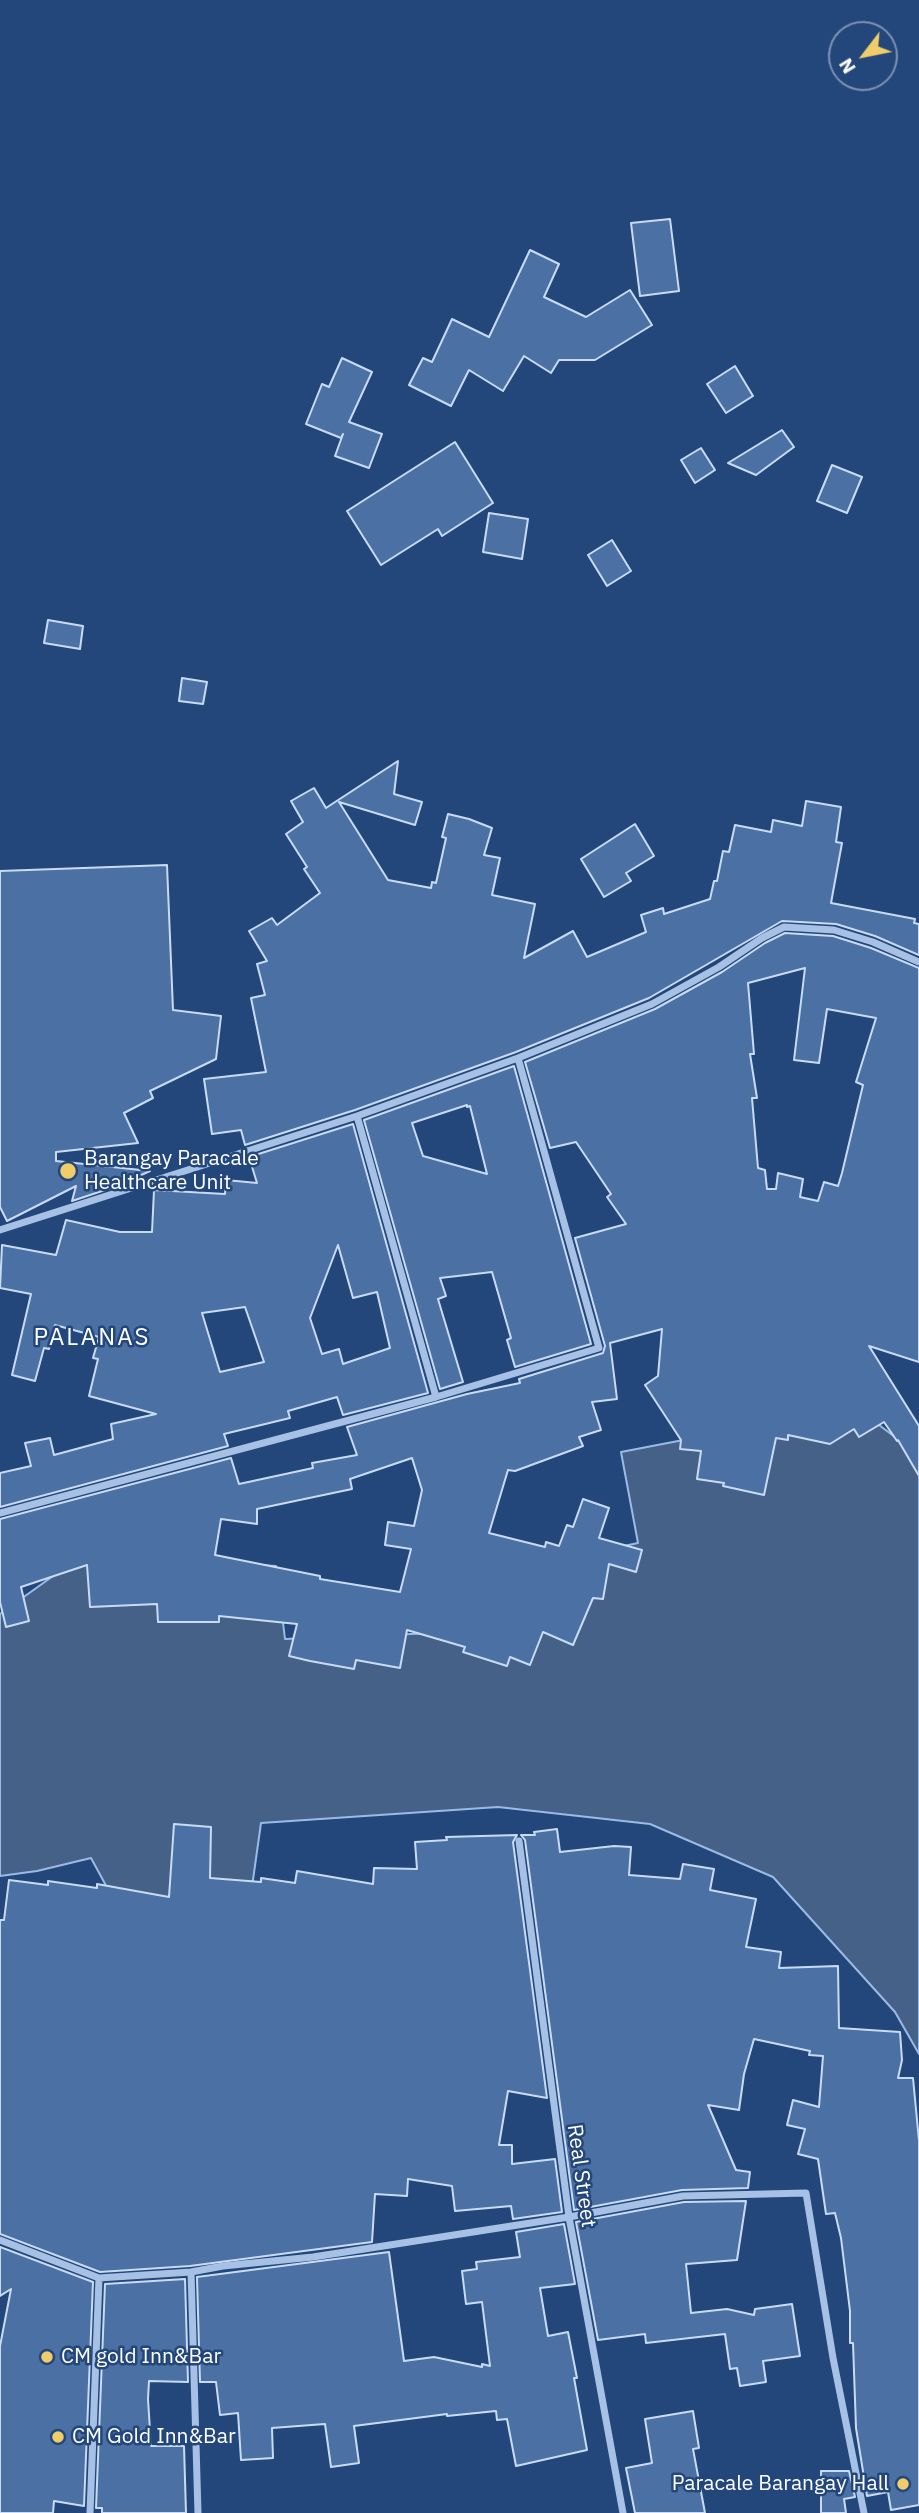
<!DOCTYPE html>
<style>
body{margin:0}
#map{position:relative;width:919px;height:2513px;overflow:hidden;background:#23477b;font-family:"IBM Plex Sans",sans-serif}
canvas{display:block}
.north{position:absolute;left:828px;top:21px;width:70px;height:70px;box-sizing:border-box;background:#23477b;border:2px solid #7b91b0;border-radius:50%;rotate:238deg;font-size:19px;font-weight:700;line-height:28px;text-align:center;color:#fff}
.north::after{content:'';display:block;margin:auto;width:24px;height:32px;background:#f0cd68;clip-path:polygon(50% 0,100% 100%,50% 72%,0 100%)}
</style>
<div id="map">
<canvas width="919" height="2513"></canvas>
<div class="north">N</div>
</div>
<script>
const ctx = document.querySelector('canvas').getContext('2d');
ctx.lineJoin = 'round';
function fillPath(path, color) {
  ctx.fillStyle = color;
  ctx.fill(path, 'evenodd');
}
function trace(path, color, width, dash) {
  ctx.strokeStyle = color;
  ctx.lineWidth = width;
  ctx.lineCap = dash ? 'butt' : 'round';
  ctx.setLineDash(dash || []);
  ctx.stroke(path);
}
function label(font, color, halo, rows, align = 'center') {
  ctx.font = font + ' "IBM Plex Sans",sans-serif';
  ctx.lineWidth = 5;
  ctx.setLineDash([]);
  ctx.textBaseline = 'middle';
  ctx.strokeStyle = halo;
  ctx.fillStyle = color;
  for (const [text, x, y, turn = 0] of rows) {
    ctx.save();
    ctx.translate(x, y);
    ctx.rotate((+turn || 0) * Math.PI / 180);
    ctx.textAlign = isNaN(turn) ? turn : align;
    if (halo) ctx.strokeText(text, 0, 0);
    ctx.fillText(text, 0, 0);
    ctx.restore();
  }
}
const water = new Path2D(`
 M855 1407 919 1455V2054L895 2012 773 1877 650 1824 498 1807 261 1823 250 1901 116 1904 91 1858 37 1871 0 1876V1614L81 1556 276 1566 285 1639 462 1632 591 1553 638 1543 621 1452Z`);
fillPath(water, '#466187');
trace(water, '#9abbe6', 2);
const building = new Path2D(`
 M670 219 679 291 640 296 631 223Z
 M530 250 559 264 544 297 586 317 630 290 652 325 595 360H559L551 373 524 356 503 391 469 370 451 406 409 385 423 358 432 362 452 319 489 337Z
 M342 358 372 372 349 422 382 434 369 468 335 456 343 434 341 438 306 424 322 384 329 387Z
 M735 366 753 396 726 413 707 384Z
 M782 430 794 447 756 475 728 463Z
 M455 442 493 503 442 536 438 529 381 565 347 511Z
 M701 448 715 470 695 483 681 460Z
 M832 465 862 477 847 513 817 501Z
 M489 513 528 519 522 559 483 552Z
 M612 540 631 571 607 586 588 555Z
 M48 620 83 626 80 649 44 643Z
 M182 678 207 682 203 704 179 701Z
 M398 761 394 794 422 802 415 825 339 802 388 880 431 888 432 882 436 883 446 838 442 837 448 814 469 819 492 828 484 855 500 858 492 895 535 904 524 958 573 931 587 957 646 932 641 915 663 908 664 914 710 899 714 881H717L723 851 729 852 735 825 771 832 773 820 802 826 806 801 841 807 836 842 842 843 831 903 915 919 914 923 919 924V955L875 936 836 924 782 921 649 998 516 1052 355 1110 245 1145 241 1130 212 1134 204 1079 266 1072 251 998 265 995 257 964 267 961 249 931 272 918 277 925 320 893 304 869 307 867 286 834 303 822 291 801 314 788 326 808 329 806Z
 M635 824 654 856 626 873 631 881 604 897 581 859Z
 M167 865 173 1010 221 1016 216 1059 150 1091 153 1098 124 1113 138 1143 56 1152V1161L150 1171 117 1186 72 1201 76 1186 7 1221 0 1207V871Z
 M785 933 833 936 871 948 919 968V1362L869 1346 919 1426V1476L898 1440 897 1441 884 1422 859 1437 854 1429 830 1444 788 1435V1440L776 1438 764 1495 723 1486 724 1483 697 1479 701 1451 680 1449 681 1440 645 1385 658 1376 662 1329 610 1343 617 1399 592 1402 601 1430 579 1437 583 1446 515 1471 508 1470 489 1533 545 1547 546 1542 559 1546 567 1525 573 1527 583 1499 609 1508 599 1538 642 1550 636 1572 609 1564 603 1599 593 1598 573 1645 543 1632 530 1665 510 1657 507 1666 463 1652 465 1647 407 1630 400 1668 356 1660 354 1669 310 1661 289 1656 297 1624 219 1616V1622H158L157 1604 90 1607 87 1565 21 1587 29 1621 6 1627 0 1602V1519L231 1458 239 1484 313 1468 312 1463 357 1455 347 1427 467 1394 520 1383 519 1379 603 1353 605 1346 575 1238 626 1224 607 1197 611 1194 576 1142 550 1148 525 1062 655 1009 722 972 765 943ZM805 968 794 1060 819 1063 827 1009 876 1018 856 1082 863 1085 842 1173 838 1186 824 1182 818 1201 800 1197 803 1179 778 1173 776 1189H767L765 1170 758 1168 752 1098H757L750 1054H754L748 983ZM412 1458 422 1490 414 1526 388 1522 385 1545 411 1549 400 1592 320 1579V1576L215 1555 221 1519 257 1524V1509L352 1489 350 1479Z
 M514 1066 591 1344 515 1367 507 1340 511 1338 492 1272 440 1278 446 1296 438 1299 463 1382 440 1389 364 1120ZM467 1105V1107L470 1106 487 1174 423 1156 412 1123Z
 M353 1124 428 1393 343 1415 337 1397 288 1411 290 1418 224 1434 228 1446 0 1507V1473L31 1466 25 1443 50 1438 54 1455 113 1439 111 1424 156 1414 89 1396 98 1359 93 1358 99 1337 55 1325 49 1349 44 1348 35 1381 12 1375 31 1294 0 1288 2 1245 56 1255 66 1220 120 1232H152L154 1190 225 1194 226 1180 257 1183 249 1157ZM338 1245 353 1298 377 1292 390 1348 343 1364 339 1349 322 1354 310 1318ZM245 1307 264 1362 220 1372 202 1313Z
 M174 1824 211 1827 210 1878 261 1882V1878L295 1883 297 1871 373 1884 374 1868 417 1869 415 1842 447 1840 446 1837 517 1835 513 1842 547 2098 508 2091 499 2145H512V2164L555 2159 562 2212 513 2219 511 2206 455 2211 452 2186 408 2179 407 2196 375 2194 372 2242 190 2266 100 2272 0 2234V1920H4L9 1880 48 1885V1881L97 1888V1884L169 1897Z
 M557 1829 560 1852 614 1846 631 1847 629 1875 680 1879 683 1864 714 1869 710 1890 756 1899 746 1947 781 1952 779 1968 838 1966 839 2028 900 2032 902 2060 898 2078H913L919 2141V2505L891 2510 888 2492 867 2496 856 2428 853 2343H850V2311L841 2238 835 2213 826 2214 818 2159 798 2154 805 2129 787 2125 793 2100 819 2107 823 2056 809 2055 810 2051 754 2039 744 2074 739 2110 708 2105 736 2170 750 2172 748 2188 682 2190 574 2210 525 1840 521 1835H535L534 1832Z
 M746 2201 737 2260 686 2264 691 2313 727 2309 754 2315 755 2309 792 2304 800 2356 763 2361 766 2382 740 2386 737 2368 730 2369 725 2334 646 2343 645 2334 598 2340 576 2222 684 2202Z
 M564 2224 575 2284 540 2288 548 2336 568 2332 577 2378H574L587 2450 516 2466 507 2419 497 2420 496 2411 447 2416V2414L354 2426 359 2463 331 2467 325 2424 272 2428 273 2458 241 2460 238 2413 220 2415 216 2382H200L197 2277 389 2252 404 2361 434 2357 482 2367V2364L490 2366 482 2302 466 2304 462 2271 477 2269 476 2262 520 2257 516 2232Z
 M0 2247 93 2282 84 2506 54 2501 53 2513H0V2346L11 2289 0 2296Z
 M185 2279 188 2382 149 2381 148 2399 151 2446H184L186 2513H102V2508H96L105 2284Z
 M693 2411 699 2448 693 2449 705 2513H635L626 2468 652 2463 645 2419Z
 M821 2471H849L855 2497 844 2499 846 2513H821Z`);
fillPath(building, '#4b70a4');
trace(building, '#c9dbf4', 2);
trace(new Path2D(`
 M0 1230 357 1116 518 1058 652 1004 719 967 762 938 784 927 834 930 873 942 919 962
 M436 1397 599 1348 518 1058
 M0 1513 436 1397 357 1116
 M519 1841 569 2217 623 2513
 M0 2240 99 2278 191 2272 223 2266 313 2257 569 2217 683 2196 806 2193 833 2358 864 2513
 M191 2272 198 2513
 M90 2513 99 2278`), '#a6c1e5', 7);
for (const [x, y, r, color] of [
 [68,1171,9,"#f0cd68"],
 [47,2357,7,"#f0cd68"],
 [58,2437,7,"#f0cd68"],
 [903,2484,7,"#f0cd68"]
]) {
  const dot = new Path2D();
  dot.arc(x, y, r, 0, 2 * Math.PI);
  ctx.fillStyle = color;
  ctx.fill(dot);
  trace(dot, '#23477b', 2.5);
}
label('21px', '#fff', '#23477b', [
 ["Barangay Paracale",84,1159],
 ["Healthcare Unit",84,1183],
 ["CM gold Inn&Bar",61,2357],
 ["CM Gold Inn&Bar",72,2437],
 ["Paracale Barangay Hall",889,2484,"right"]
], 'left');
label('21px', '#fff', '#23477b', [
 ["Real Street",581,2176,82]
]);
ctx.letterSpacing = '2px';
label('24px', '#fff', '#23477b', [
 ["PALANAS",92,1338]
]);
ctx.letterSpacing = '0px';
</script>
